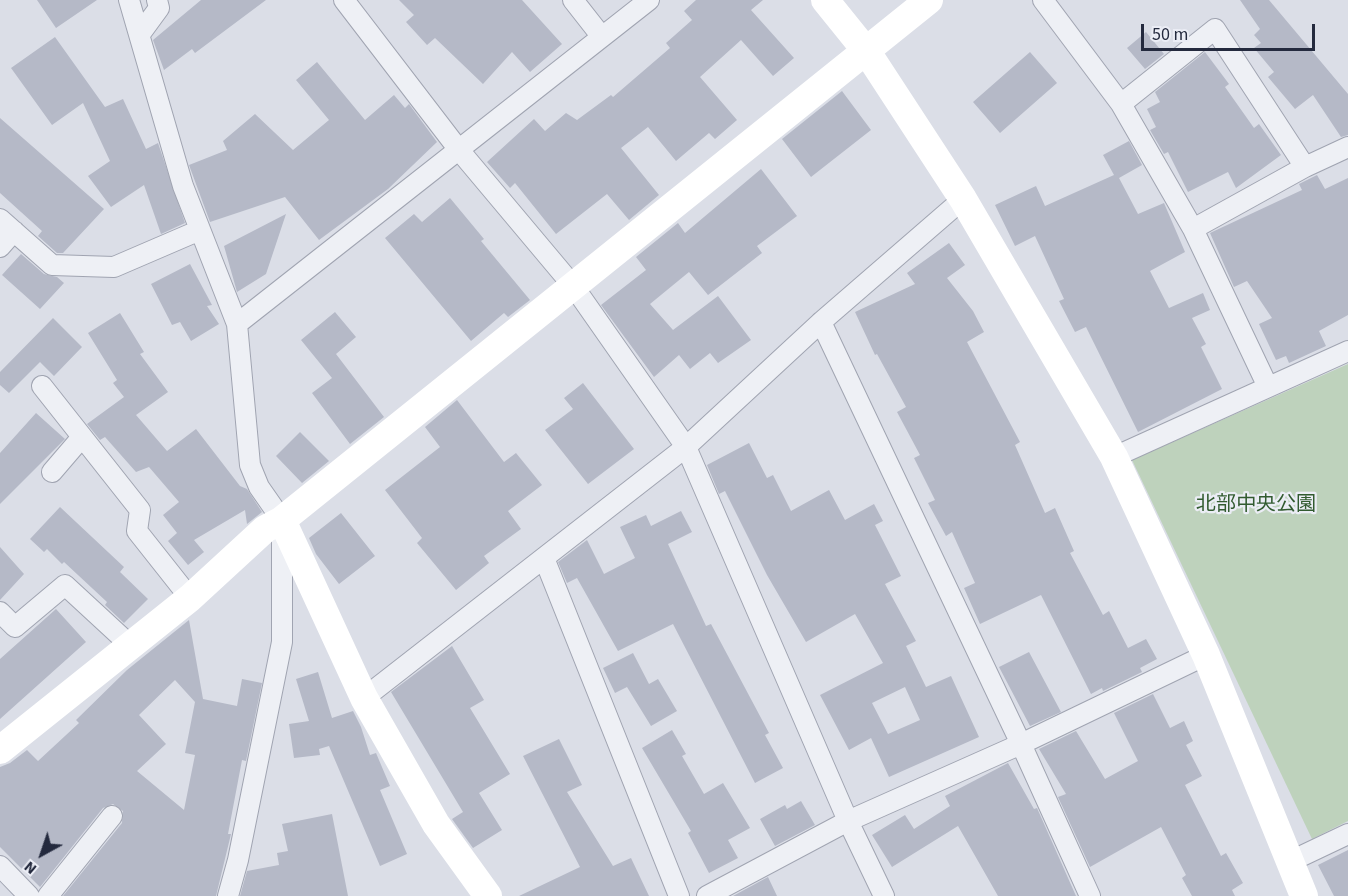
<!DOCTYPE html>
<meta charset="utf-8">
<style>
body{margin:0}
#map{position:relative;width:1348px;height:896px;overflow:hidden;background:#dbdee7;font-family:"Source Sans 3",sans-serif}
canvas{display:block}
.north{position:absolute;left:12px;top:824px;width:60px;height:60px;-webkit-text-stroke:4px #ebedf5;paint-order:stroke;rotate:220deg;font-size:16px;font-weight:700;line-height:24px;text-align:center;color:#242a3e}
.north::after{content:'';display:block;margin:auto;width:21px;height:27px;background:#242a3e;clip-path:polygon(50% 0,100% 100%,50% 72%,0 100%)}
.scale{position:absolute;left:1141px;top:24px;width:174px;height:27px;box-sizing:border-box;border:3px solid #242a3e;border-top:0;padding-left:8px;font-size:18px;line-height:21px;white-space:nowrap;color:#242a3e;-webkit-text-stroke:4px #ebedf5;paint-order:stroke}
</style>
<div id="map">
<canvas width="1348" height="896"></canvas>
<div class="north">N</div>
<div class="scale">50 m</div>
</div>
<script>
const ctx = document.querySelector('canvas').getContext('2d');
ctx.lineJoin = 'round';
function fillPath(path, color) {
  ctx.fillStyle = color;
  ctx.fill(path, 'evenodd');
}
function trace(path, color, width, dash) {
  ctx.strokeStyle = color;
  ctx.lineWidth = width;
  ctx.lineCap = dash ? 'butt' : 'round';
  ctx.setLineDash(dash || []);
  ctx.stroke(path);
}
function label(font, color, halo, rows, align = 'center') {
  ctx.font = font + ' "Source Sans 3","Noto Sans JP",sans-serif';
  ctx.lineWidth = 4.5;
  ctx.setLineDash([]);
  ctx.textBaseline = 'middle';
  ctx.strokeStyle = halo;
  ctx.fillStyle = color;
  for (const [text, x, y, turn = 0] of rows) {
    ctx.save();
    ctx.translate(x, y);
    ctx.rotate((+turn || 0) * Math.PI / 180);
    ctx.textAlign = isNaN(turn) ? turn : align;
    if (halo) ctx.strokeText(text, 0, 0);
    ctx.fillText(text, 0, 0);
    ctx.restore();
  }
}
fillPath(new Path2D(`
 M1348 364V821L1312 839 1132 460Z`), '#bed2bc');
fillPath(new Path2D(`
 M37 0H97L56 28Z
 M201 0H266L195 53 192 49 164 70 153 40Z
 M399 0H522L562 44 530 72 512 52 483 84 435 38 427 45 406 22 414 15Z
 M696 0H763L751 10 794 58 773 76 741 40 700 77 737 120 715 139 709 133 676 161 648 127 621 148 659 195 629 220 607 194 556 234 515 183 510 188 487 162 534 119 545 131 566 113 577 120 611 95 613 97 670 48 666 43 692 20 684 11Z
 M1240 0H1269L1348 94V135L1341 137 1313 95 1295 109 1268 77 1274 72 1254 48 1261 43 1254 35 1260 29Z
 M1146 32 1164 54 1145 69 1127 48Z
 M55 37 105 107 123 99 146 149 158 143 185 223 161 234 144 185 111 207 88 176 110 161 83 103 52 125 11 68Z
 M1030 52 1057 83 1000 133 973 102Z
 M1205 52 1229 84 1225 87 1254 128 1259 124 1281 155 1236 188 1228 172 1188 192 1168 152 1164 154 1150 130 1156 127 1147 109 1160 102 1155 92Z
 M317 62 365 120 394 95 405 108 409 104 437 142 388 189 319 240 285 197 210 222 189 165 227 150 223 141 255 114 293 150 329 120 296 80Z
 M842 91 871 130 811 177 782 139Z
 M0 118 104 209 63 253H57L38 236 42 231 0 193Z
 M1129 141 1142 165 1119 178 1138 214 1164 203 1185 252 1150 271 1169 308 1203 293 1210 310 1192 318 1206 344 1201 347 1222 389 1138 432 1086 327 1075 332 1059 301 1064 299 1035 236 1015 246 995 205 1036 186 1045 206 1114 175 1103 155Z
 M761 169 797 216 757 246 762 253 708 295 689 272 650 304 673 330 718 296 751 340 718 363 710 353 690 369 679 355 654 377 601 305 646 270 636 257 678 223 685 233Z
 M1317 175 1325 189 1348 178V315L1319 331 1326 346 1289 363 1286 356 1276 360 1259 324 1272 318 1247 281 1234 287 1210 233 1302 190 1299 184Z
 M450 198 484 239 481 241 530 300 508 317 504 313 471 341 385 238 414 214 422 222Z
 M286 214 266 274 237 292 224 246Z
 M949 243 965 265 947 278 973 311 984 332 967 342 1020 442 1015 445 1045 513 1055 508 1074 551 1070 553 1103 615 1109 611 1128 648 1146 639 1157 659 1140 668 1142 672 1103 691 1102 688 1091 694 1041 595 980 624 964 588 975 583 952 532 946 536 928 503 935 500 914 458 920 455 897 412 906 407 877 354 875 355 855 312 915 284 907 273Z
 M21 254 44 274 57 277 64 283 40 309 2 275Z
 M190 264 212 305 207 306 219 324 191 341 180 322 172 325 151 284Z
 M335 312 356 337 336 354 384 417 350 444 312 393 332 378 301 340Z
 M120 313 144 352 140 354 168 392 136 415 167 451 196 429 240 486 247 489 262 512 247 524 245 510 194 540 204 552 188 565 168 541 177 533 163 515 179 502 149 467 136 472 105 437 100 440 87 424 124 397 113 383 117 380 88 333Z
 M53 318 82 347 54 376 40 362 9 393 0 385V372Z
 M583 383 634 449 588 484 545 430 573 409 564 398Z
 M457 400 504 462 516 453 542 485 508 511 521 529 484 556 489 563 456 590 417 543 422 538 385 490 440 447 425 427Z
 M36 413 65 439 0 504V453Z
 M300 432 329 461 302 483 276 456Z
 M749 443 767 478 773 475 791 511 829 490 845 520 874 504 883 521 875 525 901 576 885 584 916 641 906 646 926 687 951 676 979 737 889 777 871 738 849 750 820 695 883 663 855 614 806 642 767 575 725 491 719 494 707 465ZM905 687 920 720 888 734 872 703Z
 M60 507 124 567 120 572 148 599 124 623 105 605 107 602 64 562 62 564 47 549 44 552 30 539Z
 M681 511 692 532 668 544 706 626 711 624 769 733 765 735 783 768 755 783 673 624 618 651 577 578 567 583 558 562 587 540 604 574 635 558 620 527 646 515 651 526Z
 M341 513 375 556 339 584 316 554 309 538Z
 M0 547 24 574 0 600Z
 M56 609 86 642 0 719V659Z
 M189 620 203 699 237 706 242 679 262 683 246 761 242 760 228 834H231L216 896H63L122 823 123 811 113 804 103 808 40 887 0 847V767L10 763 27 750 38 761 79 723 76 720 127 670ZM175 680 195 702 185 753 195 755 184 810 137 771 166 744 139 715Z
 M452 646 484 700 470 708 510 774 479 793 502 830 473 848 452 819 463 812 391 692Z
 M1029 652 1061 712 1030 726 999 667Z
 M633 653 649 684 658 679 677 711 651 726 627 687 615 693 603 668Z
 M318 672 332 718 353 711 361 727 370 755 376 753 390 786 380 790 407 854 380 866 329 746 319 749 320 755 294 758 289 724 309 721 296 679Z
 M1153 694 1170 728 1184 721 1193 741 1186 745 1202 776 1185 785 1221 856 1226 853 1243 883 1232 890 1235 896H1192L1182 878 1186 875 1161 827 1090 867 1058 797 1066 794 1039 749 1076 731 1105 779 1138 761 1114 713Z
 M672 730 686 754 682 756 704 794 723 783 750 828 728 840 738 858 709 873 688 833 691 831 642 748Z
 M559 739 582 785 567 792 613 866 631 858 649 896H519L580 867 523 756Z
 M1008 763 1034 809 1037 808 1076 896H998L958 826 892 867 872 835 905 815 914 829 950 806 945 796Z
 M801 801 815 825 775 846 760 819 785 805 787 809Z
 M332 814 348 896H240L247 871 279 865 277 853 288 851 282 824Z
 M1348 850V896H1334L1318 865Z
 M768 877 777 896H733Z`), '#b5b9c7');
const street = new Path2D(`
 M129 0 183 186 237 324 250 465 259 487 282 520V642L238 860 228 896
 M344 0 459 150 574 287 686 447 848 821 884 896
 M573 0 602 37
 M1043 0 1121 104 1193 229 1268 387
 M140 34 159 8 157 0
 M1121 104 1215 29 1305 167
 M0 219 52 265 114 267 200 230
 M1193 229 1305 167 1348 147
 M0 247 14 231
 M821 322 1021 744 1090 896
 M237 324 649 0
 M42 386 140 510 137 531 190 598
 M1114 457 1348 351
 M52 472 82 437
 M544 558 679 896
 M0 612 15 627 65 585 130 645
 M364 698 686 447 821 322 963 199
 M1289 862 1348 834
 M0 866 29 896
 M48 896 112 816
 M707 896 848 821 1021 744 1206 655`);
trace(street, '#a0a4b1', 22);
trace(street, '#eef0f5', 20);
trace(new Path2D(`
 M825 0 867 52 963 199 1114 457 1206 655 1304 896
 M282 520 364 698 436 824 488 896
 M0 750 190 598 265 529 282 520 929 0`), '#fff', 28);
label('20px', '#325b30', '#ebedf5', [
 ["北部中央公園",1256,506]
]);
</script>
